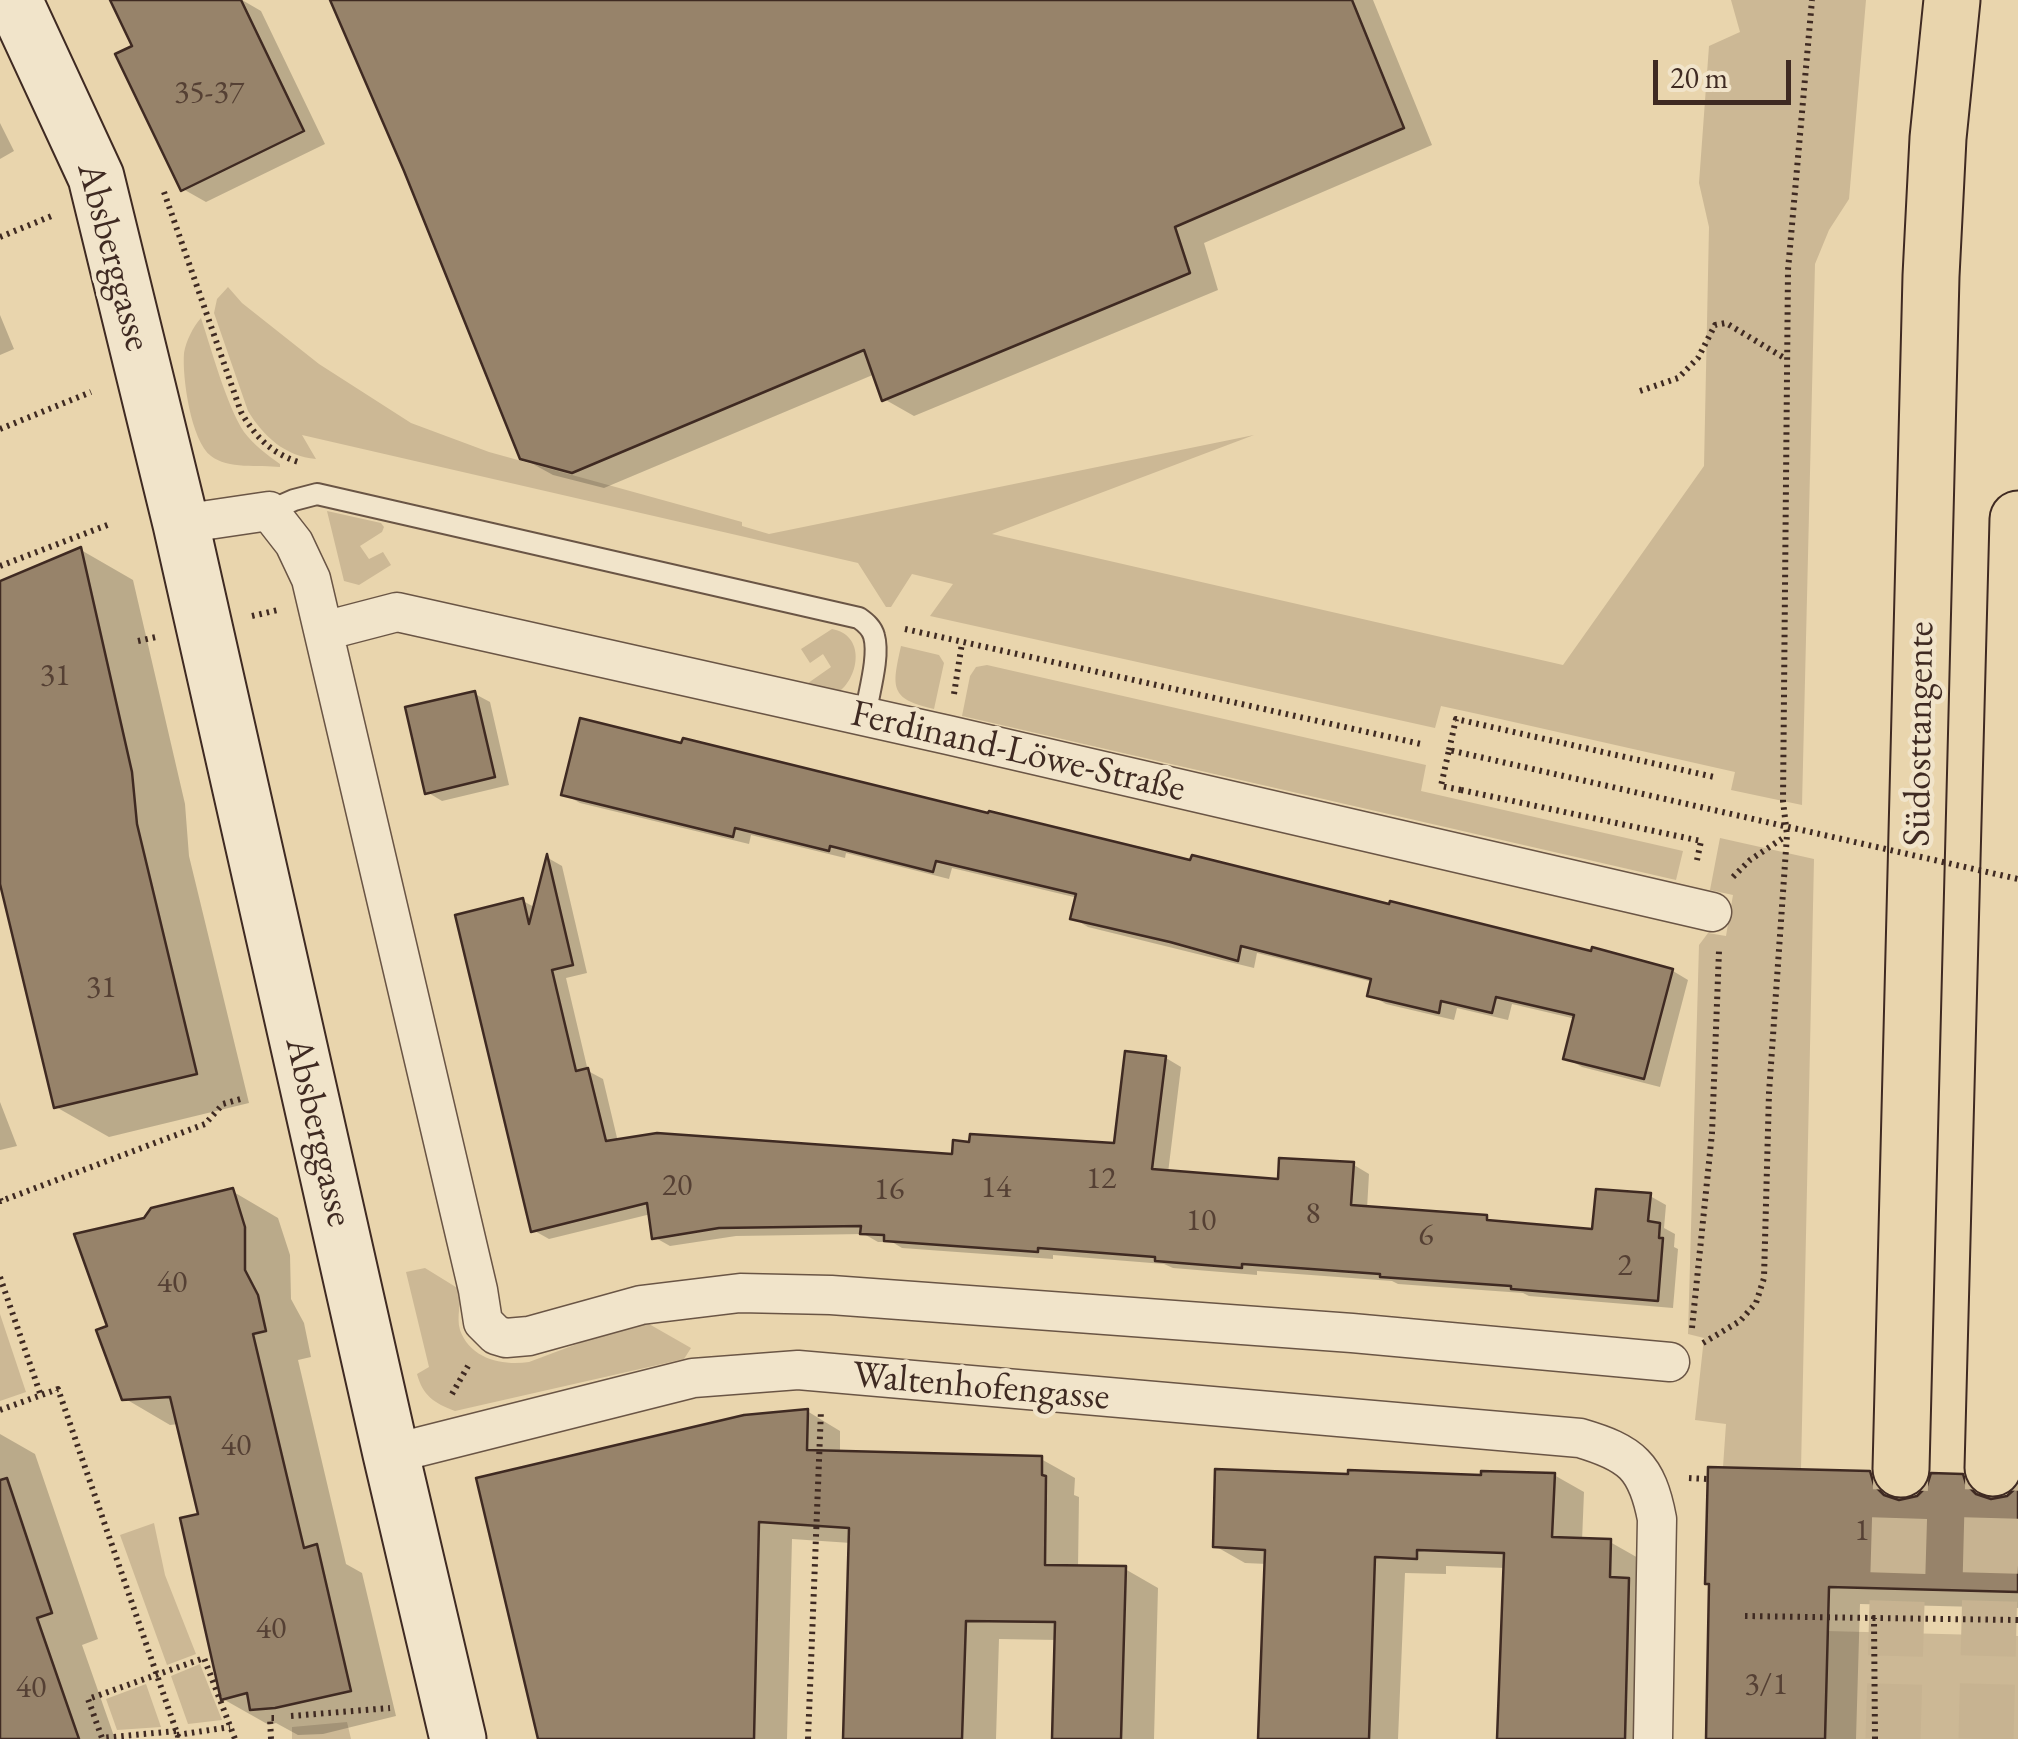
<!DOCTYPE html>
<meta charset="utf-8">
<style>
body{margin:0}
#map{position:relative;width:2018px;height:1739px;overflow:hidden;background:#e9d5ad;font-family:"EB Garamond",serif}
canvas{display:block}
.scale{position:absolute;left:1653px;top:60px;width:138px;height:45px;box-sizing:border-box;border:5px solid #3f2a22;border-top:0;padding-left:12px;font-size:30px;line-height:35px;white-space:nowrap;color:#3f2a22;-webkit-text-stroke:8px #f1e4ca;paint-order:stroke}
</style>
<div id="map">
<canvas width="2018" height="1739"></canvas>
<div class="scale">20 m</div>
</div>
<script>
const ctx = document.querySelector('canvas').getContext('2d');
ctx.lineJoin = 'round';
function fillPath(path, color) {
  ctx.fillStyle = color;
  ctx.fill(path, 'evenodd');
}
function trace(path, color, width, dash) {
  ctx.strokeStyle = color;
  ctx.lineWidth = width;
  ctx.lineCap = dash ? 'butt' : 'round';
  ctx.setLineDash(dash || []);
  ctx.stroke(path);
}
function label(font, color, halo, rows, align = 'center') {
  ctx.font = font + ' "EB Garamond",serif';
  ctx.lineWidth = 9;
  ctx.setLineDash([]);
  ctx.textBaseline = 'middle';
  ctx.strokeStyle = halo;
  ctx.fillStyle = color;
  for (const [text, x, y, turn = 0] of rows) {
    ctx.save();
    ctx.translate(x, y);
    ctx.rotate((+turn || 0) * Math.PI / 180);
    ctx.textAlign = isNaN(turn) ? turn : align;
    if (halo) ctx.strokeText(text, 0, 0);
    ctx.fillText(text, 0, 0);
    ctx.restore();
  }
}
fillPath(new Path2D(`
 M1731 0H1866L1849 199 1829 230 1815 264 1802 805 1731 790 1735 772 1478 714 1441 706 1435 728 930 616 953 584 912 574 891 607H886L858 563 302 435 316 459C285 456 264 437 248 411L214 313 217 299 228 287 242 303 319 364 411 423 489 452 742 522V526L769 534 1254 435 992 534 1563 665 1704 466 1709 227 1699 183 1709 46 1740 32Z
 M201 318C212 351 226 404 244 432 254 445 267 455 280 464V467C260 465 227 469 211 456 191 441 182 377 184 353 186 341 193 327 201 318Z
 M327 511 381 523 384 527 382 532 360 546 369 559 383 552 391 565 359 585 344 581Z
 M832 629C865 635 860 675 839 692L801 688 831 667 823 654 810 663 801 649Z
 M901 646 939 655 944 663 934 709C889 699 892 687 901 646Z
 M987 665 1426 765 1421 791 1683 851 1676 880 962 716 970 676 976 667Z
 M1720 838 1814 859 1801 1469 1723 1467 1726 1424 1695 1420 1704 1338 1688 1334 1699 945 1708 933 1726 936 1733 895 1710 890Z
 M425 1268 459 1289C462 1302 456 1316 460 1330 470 1359 503 1366 529 1362L633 1323 649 1324 691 1348 684 1359 455 1411C434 1403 423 1396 417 1374L429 1367 406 1272Z
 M0 1314 26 1392 0 1401Z
 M154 1523 165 1575 196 1654 167 1665 120 1535Z
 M1827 1631 2018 1636V1739H1825Z
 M200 1664 222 1720 188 1724 171 1676Z
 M146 1684 161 1727 117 1730 106 1699Z
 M347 1722 351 1739H292V1727Z`), '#ccb895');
fillPath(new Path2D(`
 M113 0H242L261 11 325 144 206 202 183 189 136 47Z
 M333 0H1373L1432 145 1204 243 1218 290 914 416 884 399 875 374 604 488 553 475 522 458 406 170Z
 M0 123 14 151 0 159Z
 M0 315 14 349 0 355Z
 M81 550 133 580 185 804 189 856 249 1103 109 1137 56 1107 0 870V584Z
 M475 694 490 702 509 785 442 801 427 792Z
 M564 794 990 816 1593 954 1594 950 1673 971 1688 980 1660 1087 1582 1067 1566 1058 1576 1019 1512 1004 1508 1020 1457 1008 1454 1020 1386 1004 1370 995 1373 982 1257 953 1254 968 1088 927 1073 918 1078 898 952 868 949 879 846 853 845 858 751 835 749 844 580 803Z
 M548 858 562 866 587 973 566 978 588 1071 603 1079 618 1142 954 1157 1116 1146 1166 1058 1181 1067 1168 1173 1280 1181 1354 1165 1369 1174 1367 1209 1486 1218 1496 1223 1595 1231 1650 1196 1666 1205 1664 1228 1675 1234 1674 1247 1678 1249 1673 1308 1529 1296 1523 1293 1398 1284 1392 1281 1257 1271V1275L1173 1268 1164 1264 1053 1255V1259L902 1248 892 1242H878L864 1234 736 1236 670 1246 654 1237 651 1214 549 1239 533 1230 523 901 536 908Z
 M0 1102 17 1146 0 1150Z
 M232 1191 278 1218 290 1255 291 1299 304 1323 311 1357 298 1360 346 1564 362 1573 396 1716 323 1734 298 1735 276 1723 269 1725 223 1699 200 1516 179 1424 170 1425 124 1398 110 1328 145 1220Z
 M807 1411 840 1431V1454L1041 1459 1075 1478 1074 1495 1079 1497 1078 1568 1125 1569 1158 1588 1154 1739H1055L1057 1640 999 1639 996 1739H846L851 1543 792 1539 787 1739H541Z
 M0 1434 35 1454 98 1639 82 1645 115 1739H0Z
 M1870 1474 1902 1492 1904 1501 1918 1498 1962 1476 1994 1495 1996 1500 2010 1497 2018 1490V1608L1860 1604 1856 1739H1708Z
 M1554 1475 1584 1492 1582 1541 1610 1542 1640 1559 1656 1739H1500L1506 1568 1446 1566V1574L1405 1573 1398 1739H1261L1267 1564 1245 1563 1215 1546 1483 1477Z`), '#0003');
const building = new Path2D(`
 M110 0H241L304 131 181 191 115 54 132 46Z
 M330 0H1352L1404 128 1175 227 1190 273 882 401 864 350 572 473 520 459 404 171Z
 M81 547 132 772 137 824 197 1074 54 1108 0 884V581Z
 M475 691 495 777 425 794 405 707Z
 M580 718 681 743 683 738 988 813 989 811 1190 860 1192 855 1389 904 1390 901 1591 951 1592 947 1673 969 1644 1079 1563 1059 1574 1015 1496 997 1492 1013 1441 1001 1439 1013 1367 996 1371 979 1241 946 1238 961 1170 942 1070 919 1076 894 936 861 933 872 830 846 829 851 735 828 733 837 561 795Z
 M547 854 573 965 552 970 576 1071 588 1068 606 1141 657 1133 952 1154 953 1140 969 1142 970 1134 1114 1143 1125 1051 1166 1056 1152 1169 1278 1179 1279 1158 1354 1162 1351 1205 1487 1215V1220L1592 1229 1596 1189 1651 1193 1648 1221 1660 1223 1659 1238H1663L1658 1301 1511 1289V1286L1380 1277V1274L1242 1264V1268L1155 1261V1257L1038 1248V1252L884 1241V1235L860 1234 861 1226 719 1228 652 1239 647 1203 531 1232 455 915 523 898 529 924Z
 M233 1188 245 1227V1270L258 1295 266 1331 253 1334 304 1548 317 1544 351 1691 275 1708 250 1710 247 1693 221 1700 180 1518 198 1514 170 1397 122 1400 96 1330 107 1326 74 1234 144 1218 151 1208Z
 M808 1409 807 1450 1042 1456V1475L1046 1476 1045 1565 1126 1566 1121 1739H1052L1055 1622 966 1621 962 1739H843L849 1528 759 1522 754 1739H538L476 1478 744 1415Z
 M1708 1467 1870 1471 1874 1485 1884 1495 1899 1500 1917 1496 1927 1486 1931 1473 1963 1474 1966 1484 1976 1494 1991 1499 2007 1496 2018 1486V1592L1829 1587 1825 1739H1706L1709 1584H1705Z
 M1215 1469 1348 1474V1470L1481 1475V1471L1555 1473 1552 1537 1611 1539 1610 1577 1629 1578 1625 1739H1497L1504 1553 1417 1550V1559L1375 1557 1369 1739H1258L1265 1550 1213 1547Z
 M7 1478 52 1613 37 1618 79 1739H0V1480Z`);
fillPath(building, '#97836a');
trace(building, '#3f2a22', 2.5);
trace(new Path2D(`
 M1893 1739 1901 1469
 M1986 1739 1993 1468`), '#c7b391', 55, [55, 28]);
const lane = new Path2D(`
 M269 511 294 500 317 494 859 618C866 623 872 628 874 636 880 657 868 695 865 717`);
const street = new Path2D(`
 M181 524 269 511 294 543 311 579 478 1290 483 1322 496 1335 506 1338 529 1336 641 1305 740 1293 831 1295 1352 1333 1670 1362
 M324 631 397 612 948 735 1712 912
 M391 1454 693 1378 798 1370 1580 1438C1631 1453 1647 1466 1657 1519L1653 1739`);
const secondary = new Path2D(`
 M14 0 96 177 181 524 391 1454 458 1739`);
const highway = new Path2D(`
 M1993 1468 2018 519
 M1901 1469 1931 276 1938 138 1952 0`);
trace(lane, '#6a5545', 24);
trace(street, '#6a5545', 41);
trace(secondary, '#3f2a22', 59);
trace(highway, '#3f2a22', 59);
trace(new Path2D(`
 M164 192 241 412C256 438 273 455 302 463
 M0 237 54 215
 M1640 391 1678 378 1698 358 1715 325 1726 323 1786 359
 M0 429 91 392
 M0 566 110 524
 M252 616 278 610
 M905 629 1421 744
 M138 641 156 637
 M954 694 962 643
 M1449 750 1456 719 1714 777
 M1461 790 1701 841 1696 865
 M1733 877 1750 860 1786 836
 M0 1199 1 1201 205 1124 223 1104 244 1098
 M0 1277 41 1396
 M1692 1328 1712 1133 1719 951
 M1703 1343 1740 1321 1756 1303 1764 1278 1769 1093 1787 835 1783 801 1788 270 1812 0
 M452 1394 468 1366
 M0 1410 58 1389 179 1739
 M1689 1478 1708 1479
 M1745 1616 1874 1618
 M291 1716 390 1708
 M176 1731 102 1738 88 1699 204 1658 235 1739
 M177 1735 230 1727
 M271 1739 270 1718H275
 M808 1739 821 1410
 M1875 1739 1874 1618 2018 1620`), '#3f2a22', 6, [2.5, 5]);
trace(lane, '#f1e4ca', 20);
trace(street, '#f1e4ca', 38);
trace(secondary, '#f1e4ca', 55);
trace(highway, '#e9d5ad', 55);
trace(new Path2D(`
 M1461 790 1441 786 1449 750 2018 879`), '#3f2a22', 6, [2.5, 5]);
label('32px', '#554034', null, [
 ["35-37",209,93],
 ["31",55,676],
 ["31",101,988],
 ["12",1101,1179],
 ["20",677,1186],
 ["14",996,1188],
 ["16",889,1190],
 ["8",1313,1214],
 ["10",1201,1221],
 ["6",1426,1236],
 ["2",1625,1266],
 ["40",172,1283],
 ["40",236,1446],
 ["1",1862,1531],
 ["40",271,1629],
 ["3/1",1766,1685],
 ["40",31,1688]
]);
label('38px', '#3f2a22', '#f1e4ca', [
 ["Absberggasse",113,257,75],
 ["Südosttangente",1920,734,-89],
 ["Ferdinand-Löwe-Straße",1018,752,13],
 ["Absberggasse",318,1132,77],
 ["Waltenhofengasse",981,1387,5]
]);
</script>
